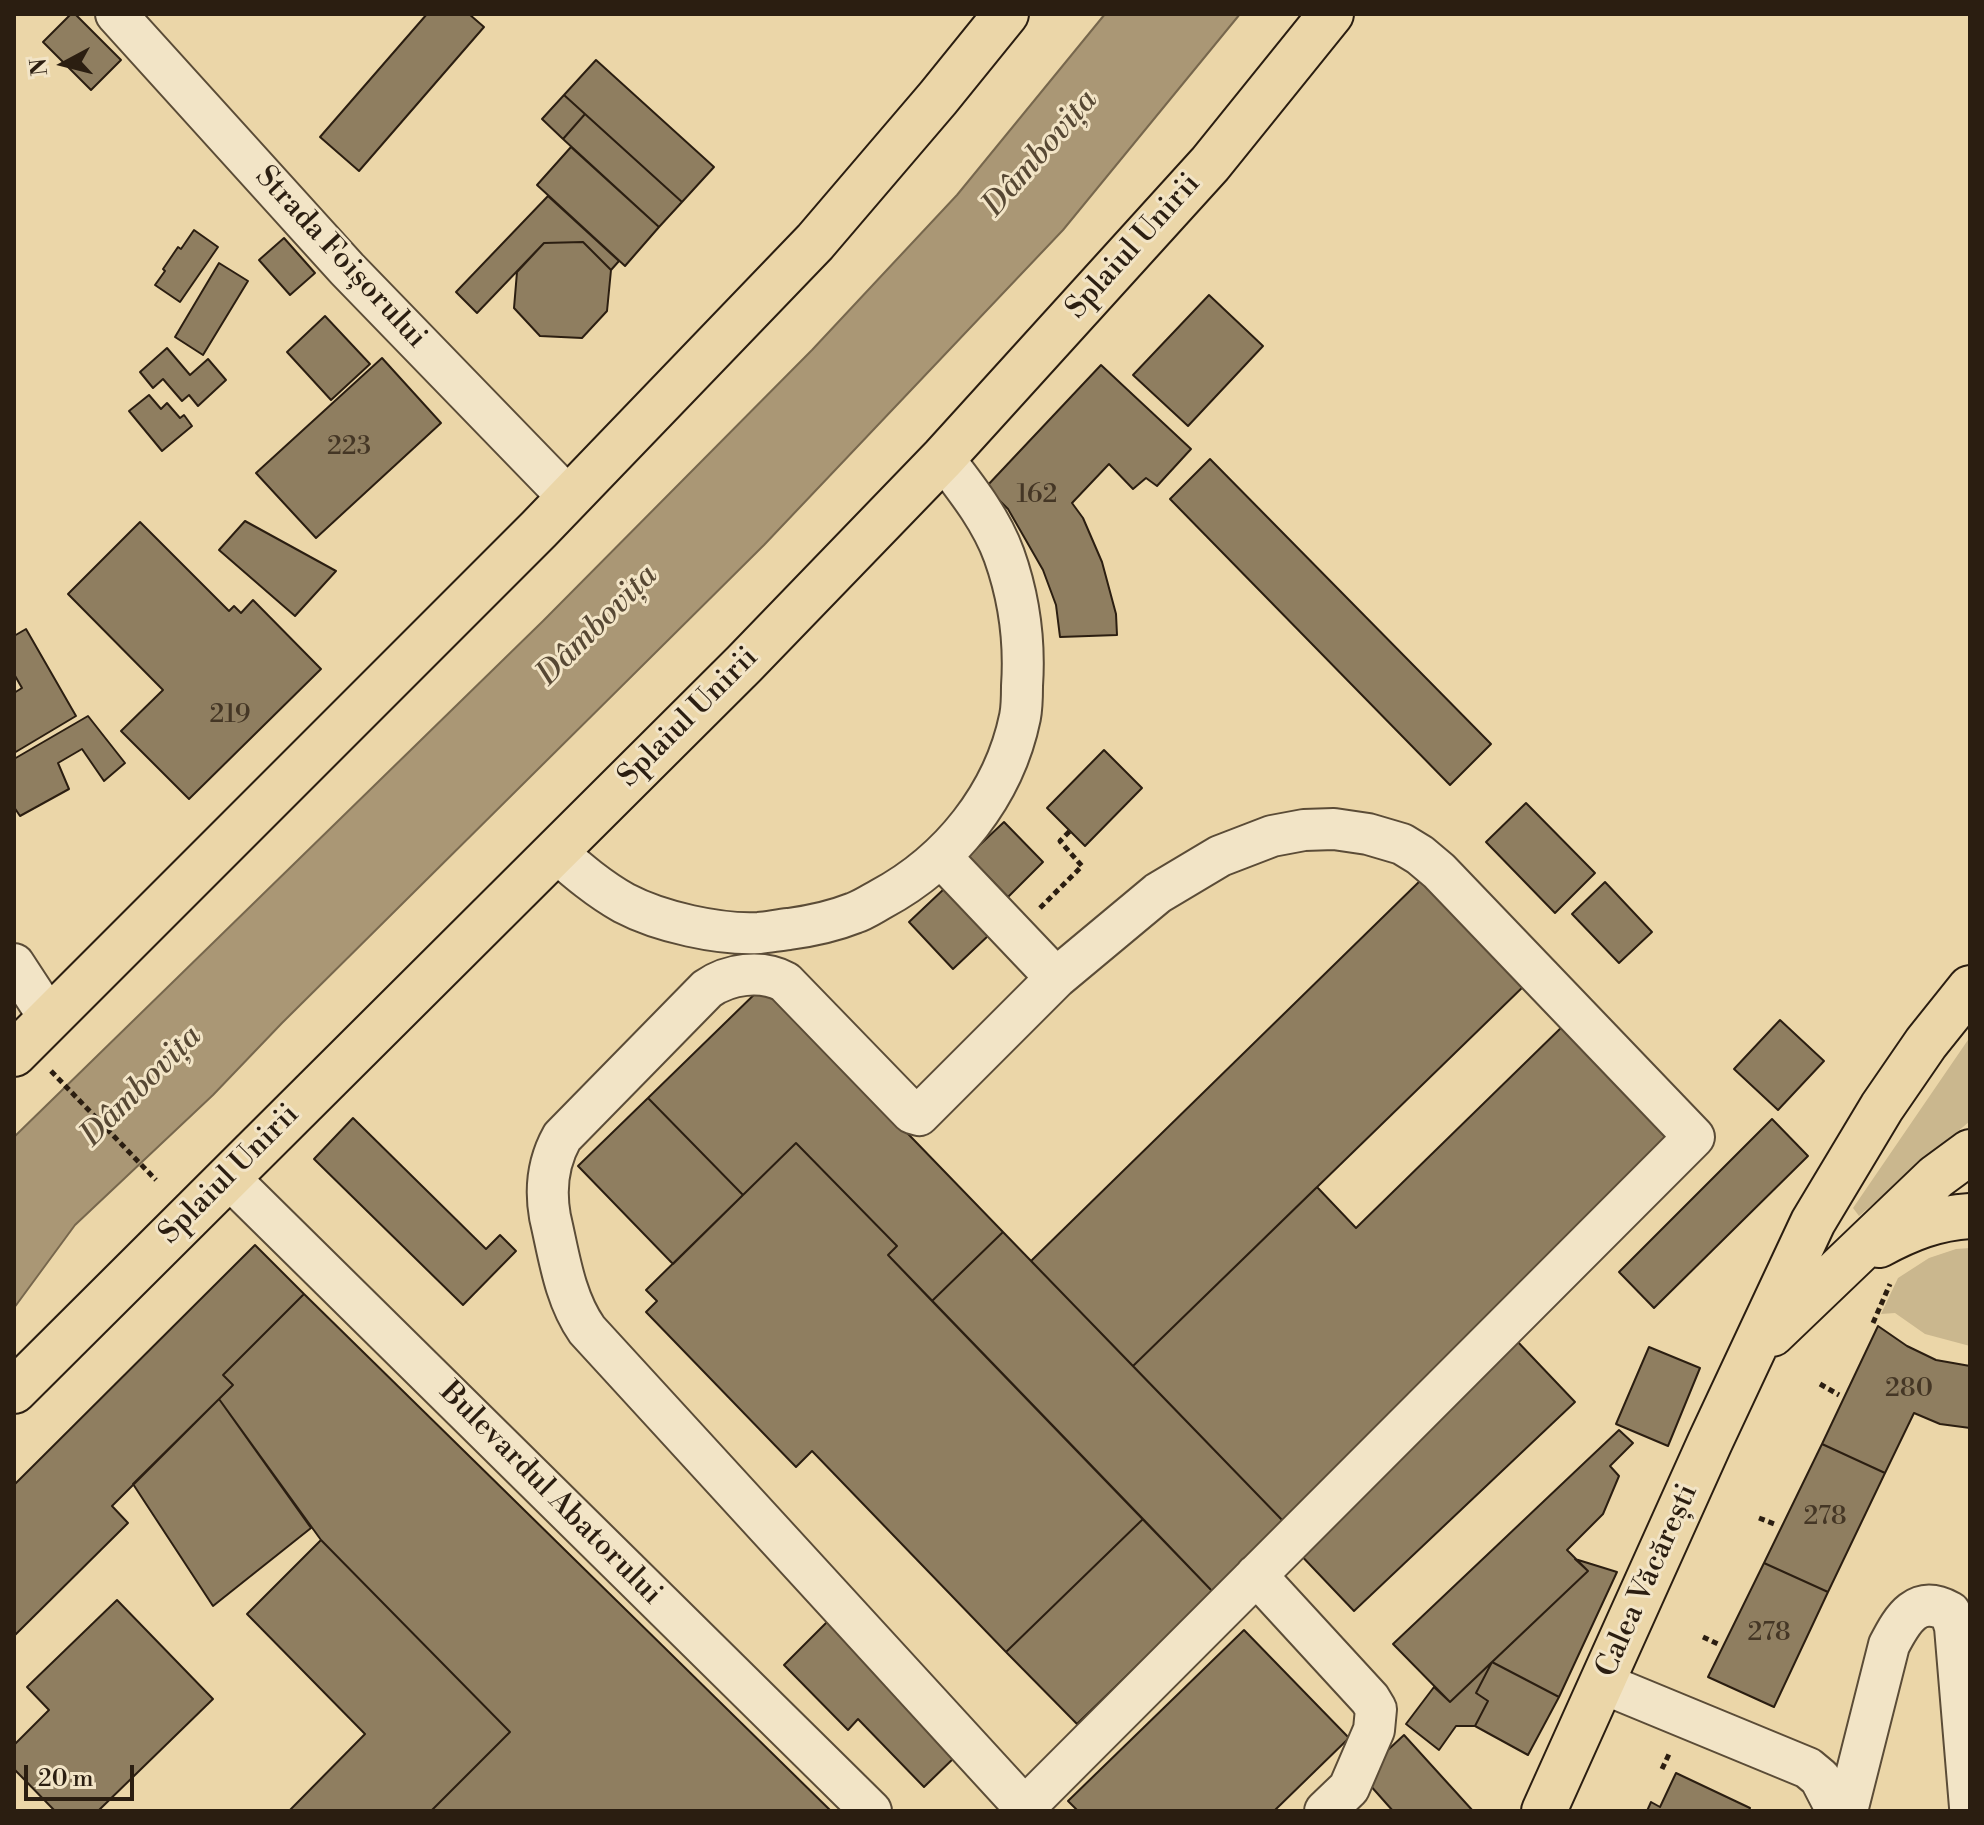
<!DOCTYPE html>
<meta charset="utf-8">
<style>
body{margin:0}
#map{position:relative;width:1984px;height:1825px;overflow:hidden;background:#ebd6a8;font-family:"Libre Bodoni",serif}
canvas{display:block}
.frame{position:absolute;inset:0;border:16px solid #2b1e11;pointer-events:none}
.north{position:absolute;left:24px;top:24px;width:80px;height:80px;-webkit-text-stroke:6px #f2e4c6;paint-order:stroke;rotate:263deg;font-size:22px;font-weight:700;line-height:32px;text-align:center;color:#2b1e11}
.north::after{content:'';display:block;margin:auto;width:28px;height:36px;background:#2b1e11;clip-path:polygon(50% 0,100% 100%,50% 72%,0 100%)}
.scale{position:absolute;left:24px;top:1765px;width:110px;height:36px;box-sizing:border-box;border:4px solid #2b1e11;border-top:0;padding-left:10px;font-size:24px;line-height:28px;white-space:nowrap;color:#2b1e11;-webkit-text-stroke:6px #f2e4c6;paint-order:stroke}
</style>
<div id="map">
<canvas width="1984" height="1825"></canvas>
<div class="frame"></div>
<div class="north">N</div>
<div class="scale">20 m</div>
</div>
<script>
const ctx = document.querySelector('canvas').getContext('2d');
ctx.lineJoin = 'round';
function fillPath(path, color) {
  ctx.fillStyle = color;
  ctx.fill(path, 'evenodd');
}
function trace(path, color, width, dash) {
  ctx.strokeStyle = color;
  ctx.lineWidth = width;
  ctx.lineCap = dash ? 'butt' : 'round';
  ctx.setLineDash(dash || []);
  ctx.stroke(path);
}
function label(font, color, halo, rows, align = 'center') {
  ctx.font = font + ' "Libre Bodoni",serif';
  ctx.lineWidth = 6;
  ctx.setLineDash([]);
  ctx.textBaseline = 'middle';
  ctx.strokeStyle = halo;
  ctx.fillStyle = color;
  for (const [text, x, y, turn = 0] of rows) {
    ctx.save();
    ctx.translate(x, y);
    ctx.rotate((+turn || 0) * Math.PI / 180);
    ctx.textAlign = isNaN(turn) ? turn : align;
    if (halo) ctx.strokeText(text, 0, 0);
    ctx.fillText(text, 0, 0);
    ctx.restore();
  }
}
fillPath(new Path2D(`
 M1970 1037V1121L1859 1216 1853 1208Z
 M1970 1248V1346L1925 1334 1895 1313 1881 1314 1898 1278 1929 1258 1956 1249Z`), '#cab78e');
const water = new Path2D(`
 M1105 14H1240L1063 230 764 545 282 1023 213 1095 75 1225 14 1308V1137L543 621 812 350 957 195Z`);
fillPath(water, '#aa9775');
trace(water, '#77674d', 2);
const building = new Path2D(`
 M71 14H75L121 60 91 90 43 42Z
 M427 14H469L484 27 359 171 320 137Z
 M596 60 714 167 682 202 564 95Z
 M564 95 585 114 563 139 542 119Z
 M585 114 682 202 659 227 563 139Z
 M571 147 659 227 625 266 537 185Z
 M548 196 619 261 611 270 583 242 544 243 477 313 456 292Z
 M194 230 218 247 180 302 155 285 165 271 163 269 178 247 181 249Z
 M284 238 315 273 290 295 259 260Z
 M583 242 611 270 607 311 582 338 540 336 514 308 517 272 544 243Z
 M219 263 248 281 203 355 175 337Z
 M1209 295 1263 346 1188 426 1133 375Z
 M325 316 370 364 331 400 287 352Z
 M167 348 190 375 208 359 226 380 198 406 189 395 182 401 163 379 153 388 140 372Z
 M382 358 441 423 316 538 256 473Z
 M1101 365 1191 449 1157 486 1146 478 1133 489 1109 464 1072 503 1083 518 1102 562 1116 614 1117 635 1060 637 1056 605 1043 570 1008 509 986 487Z
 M149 395 161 409 167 403 180 418 184 415 192 426 162 451 129 411Z
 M1210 459 1491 744 1450 785 1170 499Z
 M245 521 336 571 295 616 219 550Z
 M140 522 229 611 234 606 241 613 253 600 321 669 189 799 121 731 163 690 68 594Z
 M26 629 76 716 14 753V693L22 688 14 674V636Z
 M88 716 125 763 104 781 82 749 58 763 69 789 20 816 14 807V759Z
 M1104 750 1142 788 1085 846 1047 808Z
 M1526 803 1595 873 1555 913 1486 842Z
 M1004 822 1043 862 1008 897 968 856Z
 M1425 876 1528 982 1133 1366 1031 1261Z
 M1605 882 1652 932 1619 963 1572 914Z
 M945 888 990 934 953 969 909 922Z
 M764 985 1003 1232 932 1301 888 1255 897 1246 796 1143 743 1195 648 1098Z
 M1780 1020 1824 1061 1778 1110 1734 1069Z
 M1567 1022 1679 1138 1284 1522 1133 1366 1317 1187 1356 1228Z
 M648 1098 743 1195 673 1264 578 1166Z
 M353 1118 486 1249 500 1235 516 1251 463 1305 314 1159Z
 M1772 1119 1808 1156 1654 1308 1619 1272Z
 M796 1143 897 1246 888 1255 1143 1519 1006 1652 812 1451 796 1467 646 1312 657 1301 646 1290Z
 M1003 1232 1284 1522 1213 1592 932 1301Z
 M255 1245 304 1294 223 1375 233 1385 112 1506 128 1523 14 1636V1485Z
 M304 1294 831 1811H431L510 1732 321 1540 219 1399 233 1385 223 1375Z
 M1878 1326 1907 1346 1936 1360 1970 1366V1428L1940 1424 1914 1413 1885 1473 1822 1444Z
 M1516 1340 1575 1402 1354 1611 1295 1549Z
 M1649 1347 1700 1368 1668 1446 1616 1424Z
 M219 1399 311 1528 213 1606 133 1484Z
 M1619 1430 1633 1443 1610 1466 1619 1476 1603 1514 1567 1550 1588 1571 1450 1702 1393 1644Z
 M1822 1444 1885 1473 1828 1592 1764 1563Z
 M1143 1519 1213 1592 1077 1724 1006 1652Z
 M321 1540 510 1732 431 1811H289L365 1734 247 1614Z
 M1575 1559 1617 1572 1559 1697 1492 1662 1588 1571Z
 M1764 1563 1828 1592 1774 1707 1708 1677Z
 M117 1600 213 1699 98 1811H55L14 1769V1745L49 1710 27 1687Z
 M828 1621 958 1754 924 1787 858 1719 848 1730 784 1665Z
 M1244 1630 1349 1738 1274 1811H1078L1068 1801Z
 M1492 1662 1559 1697 1528 1755 1475 1726 1488 1701 1476 1693Z
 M1492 1662 1476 1693 1488 1701 1475 1726H1456L1439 1750 1406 1724 1434 1687 1450 1702Z
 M1404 1735 1473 1811H1393L1361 1775Z
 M1676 1773 1750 1808 1749 1811H1647L1651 1802 1660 1807Z`);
fillPath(building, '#8f7e60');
trace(building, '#2b1e11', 2);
const minor = new Path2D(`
 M116 14 347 269 569 498
 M556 852C578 871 599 889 624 903 660 922 719 935 759 933 769 932 779 930 789 929 811 926 834 921 854 913 863 910 872 904 881 899 950 862 1004 795 1020 717 1022 707 1022 696 1022 686 1025 642 1019 597 1004 555 991 519 966 488 943 458
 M941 857 1056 978
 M14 964 50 1019
 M228 1177 871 1811
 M1256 1575 1370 1699 1376 1709 1374 1730 1349 1788 1325 1811
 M1602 1683 1808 1768 1820 1778 1837 1811
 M1025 1807 1694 1137 1439 871 1420 855 1402 844 1368 834 1334 829 1304 830 1272 836 1220 856 1158 893 1056 978 919 1115 912 1113 785 982C761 969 728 974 707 989L562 1137C548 1162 545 1189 550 1217 559 1255 564 1297 587 1330L1028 1811
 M1847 1811 1889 1645C1903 1618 1917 1594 1950 1612L1955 1627 1970 1807`);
const major = new Path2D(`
 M14 1054 539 529 815 242 938 98 1006 14
 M1879 1245C1909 1229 1936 1218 1970 1216
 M1772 1334 1936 1177 1970 1152
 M14 1391 744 664 943 458 1210 164 1331 14
 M1544 1811 1710 1442 1813 1222 1882 1107 1926 1043 1970 988`);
trace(minor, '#5b4c37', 44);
trace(major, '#2b1e11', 48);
trace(new Path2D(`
 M1040 908 1082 866 1060 841 1070 831
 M51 1071 156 1180
 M1873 1323 1890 1284
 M1820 1384 1839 1395
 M1759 1518 1777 1525
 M1703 1637 1720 1645
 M1662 1769 1670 1752`), '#2b1e11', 5, [6, 4]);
trace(minor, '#f2e4c6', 40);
trace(major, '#ebd6a8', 44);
label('26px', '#443625', null, [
 ["223",349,448],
 ["162",1037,496],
 ["219",230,716],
 ["280",1909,1390],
 ["278",1825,1518],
 ["278",1769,1634]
]);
label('30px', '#2b1e11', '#f2e4c6', [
 ["Splaiul Unirii",1134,247,-48],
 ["Strada Foișorului",340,258,47],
 ["Splaiul Unirii",689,718,-45],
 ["Splaiul Unirii",230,1175,-45],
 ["Bulevardul Abatorului",550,1494,45],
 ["Calea Văcărești",1648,1581,-66]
]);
label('italic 32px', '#574834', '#f2e4c6', [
 ["Dâmbovița",1041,154,-49],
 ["Dâmbovița",598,626,-45],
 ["Dâmbovița",142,1087,-45]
]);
</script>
